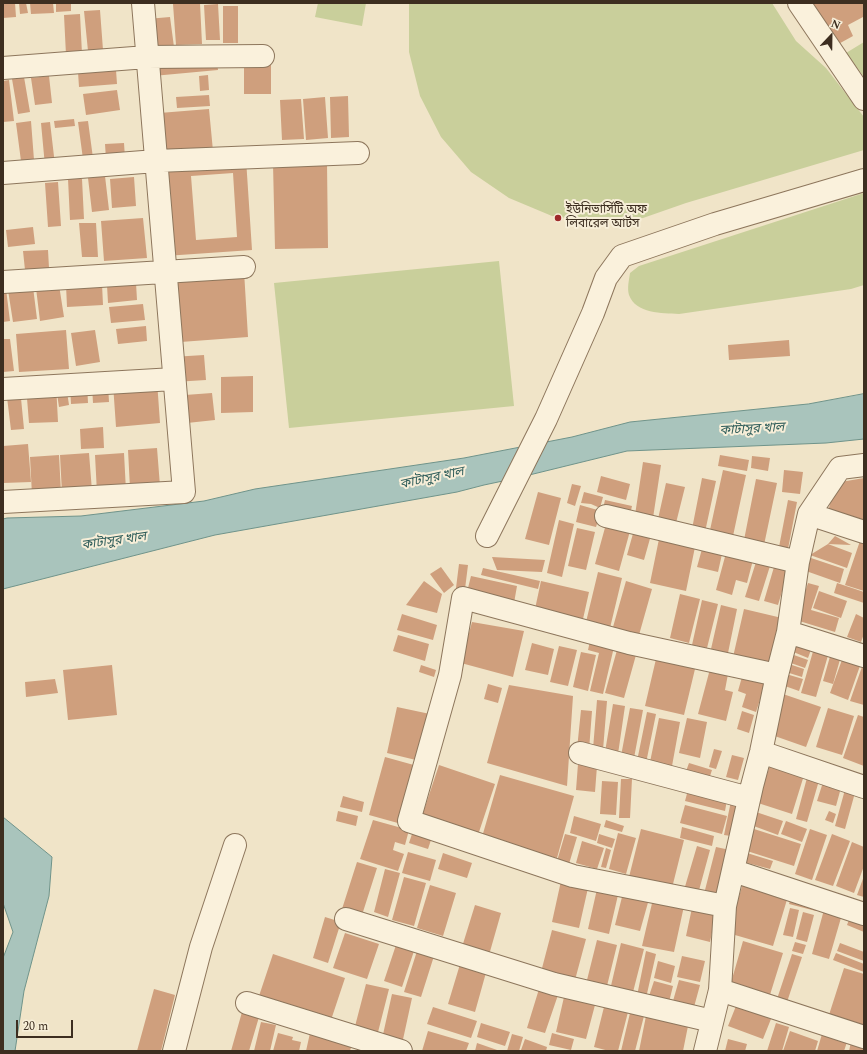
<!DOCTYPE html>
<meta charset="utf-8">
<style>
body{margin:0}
#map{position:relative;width:867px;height:1054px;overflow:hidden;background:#f0e4c8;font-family:Spectral,serif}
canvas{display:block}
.frame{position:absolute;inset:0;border:4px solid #3d2e20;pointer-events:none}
.north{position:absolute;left:811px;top:16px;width:40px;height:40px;-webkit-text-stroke:3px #f7eed8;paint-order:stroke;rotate:22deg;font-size:11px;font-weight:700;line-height:16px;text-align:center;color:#3d2e20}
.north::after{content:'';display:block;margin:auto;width:14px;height:18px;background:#3d2e20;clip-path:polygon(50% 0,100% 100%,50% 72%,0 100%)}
.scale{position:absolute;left:16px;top:1020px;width:57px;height:18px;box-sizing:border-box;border:2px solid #3d2e20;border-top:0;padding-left:5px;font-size:12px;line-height:14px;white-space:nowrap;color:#3d2e20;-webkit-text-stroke:3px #f7eed8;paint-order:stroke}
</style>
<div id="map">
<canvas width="867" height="1054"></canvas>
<div class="frame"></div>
<div class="north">N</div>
<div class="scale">20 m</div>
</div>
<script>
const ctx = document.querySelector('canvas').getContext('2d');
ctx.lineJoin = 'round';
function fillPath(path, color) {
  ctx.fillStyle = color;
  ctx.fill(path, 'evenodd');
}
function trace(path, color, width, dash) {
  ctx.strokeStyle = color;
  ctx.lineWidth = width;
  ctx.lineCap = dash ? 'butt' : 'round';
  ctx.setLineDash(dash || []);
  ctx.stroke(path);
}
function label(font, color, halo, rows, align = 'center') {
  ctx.font = font + ' Spectral,"Noto Sans Bengali",serif';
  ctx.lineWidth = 4;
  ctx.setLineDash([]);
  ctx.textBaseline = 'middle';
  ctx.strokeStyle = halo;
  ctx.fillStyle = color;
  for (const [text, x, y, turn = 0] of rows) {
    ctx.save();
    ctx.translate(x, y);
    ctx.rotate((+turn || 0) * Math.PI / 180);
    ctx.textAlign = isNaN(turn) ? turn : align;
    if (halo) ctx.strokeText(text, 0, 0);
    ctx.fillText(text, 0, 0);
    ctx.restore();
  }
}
fillPath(new Path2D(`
 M318 3H366L362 26 315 17Z
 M409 3H772L796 41 826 68 864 117V150L686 203 643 218 597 222 552 216 509 198 471 172 441 137 420 96 409 52Z
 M864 42V77L846 53Z
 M864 193V285L851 289 679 314C662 313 636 314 629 295 627 288 629 280 630 273L639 266Z
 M499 261 514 406 289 428 274 283Z`), '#c9cf9b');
const water = new Path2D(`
 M864 394V439L826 443 627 451 517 478 484 485 457 492 215 535 3 589V519L7 518 81 516 204 501 255 489 464 458 572 437 630 422 808 404Z
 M3 817 52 857 49 896 24 991 15 1051H3V958L13 932 3 903Z`);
fillPath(water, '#a9c4bc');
trace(water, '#6f938a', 1);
fillPath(new Path2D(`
 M3 3H15L16 17 3 18Z
 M19 3H26L28 13 20 14Z
 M30 3H53L54 13 31 14Z
 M56 3H71V11L56 12Z
 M200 3 202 44 176 45 173 4Z
 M803 3H864V18L863 17 848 25 853 36 833 47Z
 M218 4 220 40H206L204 5Z
 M223 6H238V43H223Z
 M100 10 103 50 88 51 84 11Z
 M80 14 82 54 66 55 64 15Z
 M170 17 174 47 151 49 147 19Z
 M244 58H271V94H244Z
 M217 61 218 70 153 76 152 67Z
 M116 70 117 84 79 87 78 72Z
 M208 75 209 90 200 91 199 76Z
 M49 76 52 103 35 105 31 78Z
 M24 77 30 112 18 114 12 79Z
 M9 80 14 121 3 122V81Z
 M117 90 120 110 86 115 83 94Z
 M209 95 210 106 177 108 176 97Z
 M348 96 349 137 331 138 330 97Z
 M325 97 328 138 306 140 303 99Z
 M301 99 304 139 282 140 280 100Z
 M209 109 213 151 151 156 147 114Z
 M74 119 75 126 55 128 54 121Z
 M31 121 34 160 21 161 16 123Z
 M88 121 93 158 83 159 78 122Z
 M50 122 55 165 45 166 41 123Z
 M124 143 125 158 106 159 105 144Z
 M246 159 252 250 165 256 158 171ZM233 173 237 237 196 240 191 176Z
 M327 163 328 248 275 249 273 164Z
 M105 176 109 210 92 212 88 178Z
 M134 177 136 206 112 208 110 179Z
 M68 179H82L84 219 70 220Z
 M58 182 61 226 48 227 45 183Z
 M143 218 147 258 104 261 101 221Z
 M79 223H96L98 257H82Z
 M33 227 35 244 8 247 6 230Z
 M48 250 49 268 25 270 23 251Z
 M244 271 248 337 167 343 162 277Z
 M136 283 137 300 108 303 107 285Z
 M102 284 103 305 67 307 66 285Z
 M59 285 64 317 40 321 36 288Z
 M33 287 37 319 13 322 8 290Z
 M3 289H6L10 321 3 322Z
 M143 304 145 320 111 323 109 307Z
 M146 326 147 341 118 344 116 329Z
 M66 330 69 369 19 372 16 334Z
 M95 330 100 362 76 366 71 333Z
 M3 339H10L14 371 3 372Z
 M789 340 790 356 729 360 728 345Z
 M204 355 206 380 174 382 172 357Z
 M253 376V412L221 413V377Z
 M157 381 160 423 116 427 113 384Z
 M56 384 58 422 29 423 26 386Z
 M87 384 88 403 71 404 70 385Z
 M66 385 69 405 59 407 56 387Z
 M108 385 109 402 93 403 92 386Z
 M20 388 24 429 11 430 6 389Z
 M212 393 215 420 187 423 185 395Z
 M103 427 104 448 81 449 80 429Z
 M28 444 31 482 3 483V446Z
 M157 448 160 486 130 488 128 450Z
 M89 453 92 491 62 493 60 455Z
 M124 453 126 491 97 493 95 455Z
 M59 455 61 493 32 495 30 457Z
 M720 455 749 460 747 471 718 466Z
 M752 456 770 458 768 471 751 468Z
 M643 462 661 465 653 518 635 515Z
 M723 470 746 475 733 536 710 530Z
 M784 470 803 472 800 494 782 492Z
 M601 476 630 484 626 500 597 492Z
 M702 478 716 481 705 532 692 529Z
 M864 478V521L828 512 835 483Z
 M756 479 777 483 764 545 744 540Z
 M666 483 685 487 676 523 658 519Z
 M572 484 581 486 575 506 567 503Z
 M538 492 561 498 549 545 525 539Z
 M584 492 603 497 600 508 591 504 581 503Z
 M605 500 632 506 629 519 602 513Z
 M788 500 797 502 788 549 779 547Z
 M580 505 601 511 596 527 576 522Z
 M559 520 574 524 562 577 547 573Z
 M606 524 630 531 619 571 595 564Z
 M577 528 595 532 586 570 568 566Z
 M634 530 651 535 644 560 627 555Z
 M862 535 864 536V591L845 585Z
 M835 536 851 545 828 544Z
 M659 539 695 547 686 591 650 583Z
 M828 544 852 553 847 568 810 555Z
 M702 549 722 554 718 572 697 567Z
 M726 553 753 560 747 583 736 580 732 595 716 590Z
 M492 557 545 560 542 572 497 570Z
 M811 558 844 569 840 583 806 571Z
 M756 562 770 566 759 601 745 597Z
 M459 564 468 565 464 597 455 596Z
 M441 567 454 585 444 593 430 574Z
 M774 567 788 571 778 605 764 601Z
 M483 568 540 581 538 589 481 575Z
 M598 572 622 578 610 628 586 622Z
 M471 576 517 586 514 603 467 592Z
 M424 581 442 594 437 613 406 605Z
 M541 581 589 592 583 619 535 609Z
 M626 581 652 589 639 635 613 627Z
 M808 583 819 586 811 610 839 618 835 632 796 620Z
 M837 583 864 592V603L834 593Z
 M819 591 847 601 841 618 813 608Z
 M680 594 700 599 689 643 670 638Z
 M702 600 718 604 707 648 692 645Z
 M721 605 737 609 728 653 711 649Z
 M744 609 782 618 770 667 733 657Z
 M402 614 437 625 433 640 397 630Z
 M856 614 864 618V634L861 642 847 637Z
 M472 622 524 631 513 677 461 663Z
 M398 635 429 644 425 661 393 651Z
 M590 641 614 647 603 694 590 691 599 653 588 650Z
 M795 641 812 647 808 658 791 651Z
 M532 643 554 649 548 675 525 670Z
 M559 646 577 650 568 686 550 682Z
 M814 648 829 652 816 697 801 693Z
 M617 650 636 655 624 698 605 693Z
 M581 652 596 655 588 691 573 687Z
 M831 653 841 656 833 684 823 681Z
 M791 654 808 660 805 668 788 662Z
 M843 657 861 663 848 700 830 693Z
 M656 659 695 669 684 715 645 706Z
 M864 661V705L850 701Z
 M789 664 804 669 802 677 786 672Z
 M112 665 117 715 68 720 63 670Z
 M421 665 436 670 434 677 419 672Z
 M710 669 728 674 725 690 733 692 726 721 698 714Z
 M786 674 803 679 799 691 782 685Z
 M742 677 765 684 756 712 742 707 746 694 738 691Z
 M55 679 58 693 26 697 25 682Z
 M488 684 502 688 498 703 484 699Z
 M509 685 573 696 567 786 487 763Z
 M783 694 821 707 806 747 769 734Z
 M597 700 607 701 603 750 593 749Z
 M613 704 625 706 618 754 605 752Z
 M397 707 430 714 420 761 387 753Z
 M630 708 643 710 634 758 621 756Z
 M828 708 854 716 842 755 816 747Z
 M581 710 592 711 589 750 577 749Z
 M742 711 754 715 749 733 737 729Z
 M647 712 656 714 646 763 637 761Z
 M858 715 864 717V766L843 758Z
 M659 718 680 722 672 766 650 762Z
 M687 718 707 722 700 758 679 753Z
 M714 749 722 751 716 769 709 767Z
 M732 755 744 758 738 780 726 777Z
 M385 757 421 767 405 825 369 815Z
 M771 762 805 772 792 814 758 803Z
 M689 763 712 770 708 782 685 774Z
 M578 764 597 766 595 792 576 790Z
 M439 765 495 784 478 835 422 816Z
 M808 774 820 777 807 822 796 819Z
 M500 775 574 796 557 858 482 837Z
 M621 779H632L630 818H619Z
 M824 779 842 784 836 806 817 801Z
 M602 781 618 782 616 815 600 814Z
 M846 786 856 789 845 829 835 826Z
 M688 790 727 800 725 811 685 801Z
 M343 796 364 802 362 812 340 807Z
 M731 801 745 804 738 837 724 835Z
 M685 805 727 816 722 834 680 823Z
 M338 811 358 816 356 826 336 821Z
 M829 811 836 814 833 823 825 820Z
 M756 812 783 821 778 835 751 825Z
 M574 816 601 824 596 841 570 833Z
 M373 820 409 830 405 845 395 842 393 850 404 854 398 871 360 859Z
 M606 820 624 826 622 832 604 827Z
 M786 821 807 829 802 842 781 834Z
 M682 827 714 836 712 846 680 838Z
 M414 828 433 834 428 849 409 843Z
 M641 829 684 840 672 888 629 877Z
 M754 829 801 844 794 866 747 851Z
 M810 829 827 835 812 880 795 874Z
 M618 833 636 838 626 874 609 869Z
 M565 834 577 837 569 864 557 861Z
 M599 834 615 839 612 848 597 843Z
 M832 834 850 841 833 886 815 880Z
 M582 841 604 848 597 869 576 863Z
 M852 842 864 847V866L854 893 836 886Z
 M697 846 710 850 698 894 684 890Z
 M716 847 730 850 718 894 705 890Z
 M606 848 611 850 606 868 601 867Z
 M408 852 436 860 430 881 402 873Z
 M443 853 472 863 467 878 438 869Z
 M747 853 773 861 770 869 744 862Z
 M357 862 377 868 362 915 342 909Z
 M385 869 400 873 388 917 374 912Z
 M864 876V897L857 895Z
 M404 877 426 883 414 926 392 920Z
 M744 880 789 893 773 946 728 933Z
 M561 881 588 888 579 928 552 922Z
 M430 885 456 893 443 936 417 928Z
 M597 889 618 895 609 934 588 929Z
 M623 893 649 899 640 931 615 925Z
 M792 895 818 902 816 911 789 904Z
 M653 899 684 906 674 952 642 946Z
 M475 905 501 913 489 955 462 947Z
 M825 906 843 911 829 959 812 954Z
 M692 908 716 913 710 942 686 936Z
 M790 908 799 910 793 937 783 935Z
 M803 912 814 915 807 942 796 939Z
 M851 914 864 919V932L847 925Z
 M325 917 341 922 328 963 313 958Z
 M552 930 586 939 575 980 541 972Z
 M345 933 379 944 367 979 333 968Z
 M597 940 617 945 606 990 586 984Z
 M743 941 783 953 769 998 730 986Z
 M795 942 806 945 803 954 792 951Z
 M621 943 644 949 632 996 610 990Z
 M840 943 864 952V961L837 951Z
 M396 945 414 951 402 987 384 981Z
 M417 951 434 956 421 997 404 992Z
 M646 951 656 954 646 998 637 996Z
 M836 953 864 964V972L833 960Z
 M273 954 345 978 330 1023 258 999Z
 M792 954 802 957 787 1002 777 999Z
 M682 956 705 961 700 982 677 977Z
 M461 961 487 969 475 1012 448 1004Z
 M658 961 675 966 671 983 654 978Z
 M844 968 864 974V1030L828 1018Z
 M679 980 700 985 694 1007 673 1001Z
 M654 981 673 986 669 1002 649 996Z
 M366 984 389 989 376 1040 353 1034Z
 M154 989 175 995 161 1051H137Z
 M539 989 558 995 545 1033 527 1028Z
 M392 994 412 998 402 1044 382 1039Z
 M564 997 595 1005 586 1039 556 1032Z
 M736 1006 771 1019 763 1039 728 1026Z
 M433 1007 477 1021 471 1038 427 1024Z
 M604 1007 628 1012 618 1051H609L594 1047Z
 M647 1011 689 1021 683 1051H639Z
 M242 1012 259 1017 249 1051H231Z
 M630 1013 644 1016 635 1051H621Z
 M261 1022 276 1025 270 1051H254Z
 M481 1023 510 1032 505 1046 477 1037Z
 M776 1023 789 1027 782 1051H767Z
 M428 1031 469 1043 466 1051H422Z
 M790 1031 818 1041 815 1051H783Z
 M278 1033 293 1037 292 1040 301 1042 299 1051H273Z
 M310 1033 352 1044 350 1051H306Z
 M552 1033 574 1039 571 1050 549 1045Z
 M512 1034 523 1037 519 1051H507Z
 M822 1034 847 1042 844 1051H817Z
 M525 1039 547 1047 546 1051 521 1050Z
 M728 1039 747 1044 745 1051H725Z
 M851 1042 864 1046V1051H849Z
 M477 1043 500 1051H475Z`), '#cf9f7d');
const minor = new Path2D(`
 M799 3 864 99
 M3 68 147 57 263 56
 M3 173 156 161 358 153
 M3 282 244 267
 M3 389 174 379
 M3 502 184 492 143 3
 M809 514 864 532
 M606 516 798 562
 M487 536 546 419 593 313 606 278 622 256 715 224 864 180
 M788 632 864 656
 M761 752 864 787
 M580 753 749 798
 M734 871 864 914
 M725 906 573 876 409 821 450 675 463 598 629 643 777 675
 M346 919 554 984 712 1021
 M720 990 864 1037
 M247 1003 401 1051
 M174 1051 201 947 235 845
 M705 1051 720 990 725 906 752 786 761 752 777 675 788 632 798 562 809 514 840 468 864 465`);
trace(minor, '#8d765c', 24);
trace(minor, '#faf1dc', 22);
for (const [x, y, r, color] of [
 [558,218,4,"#9e2a2b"]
]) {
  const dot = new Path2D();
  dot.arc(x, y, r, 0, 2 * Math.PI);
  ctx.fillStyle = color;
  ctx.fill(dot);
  trace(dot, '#f7eed8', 1.5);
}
label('12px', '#3d2e20', '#f7eed8', [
 ["ইউনিভার্সিটি অফ",566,211],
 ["লিবারেল আর্টস",566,225]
], 'left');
label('italic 13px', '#2f5d5a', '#f7eed8', [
 ["কাটাসুর খাল",752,430,-3],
 ["কাটাসুর খাল",432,479,-12],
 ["কাটাসুর খাল",114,542,-8]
]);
</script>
